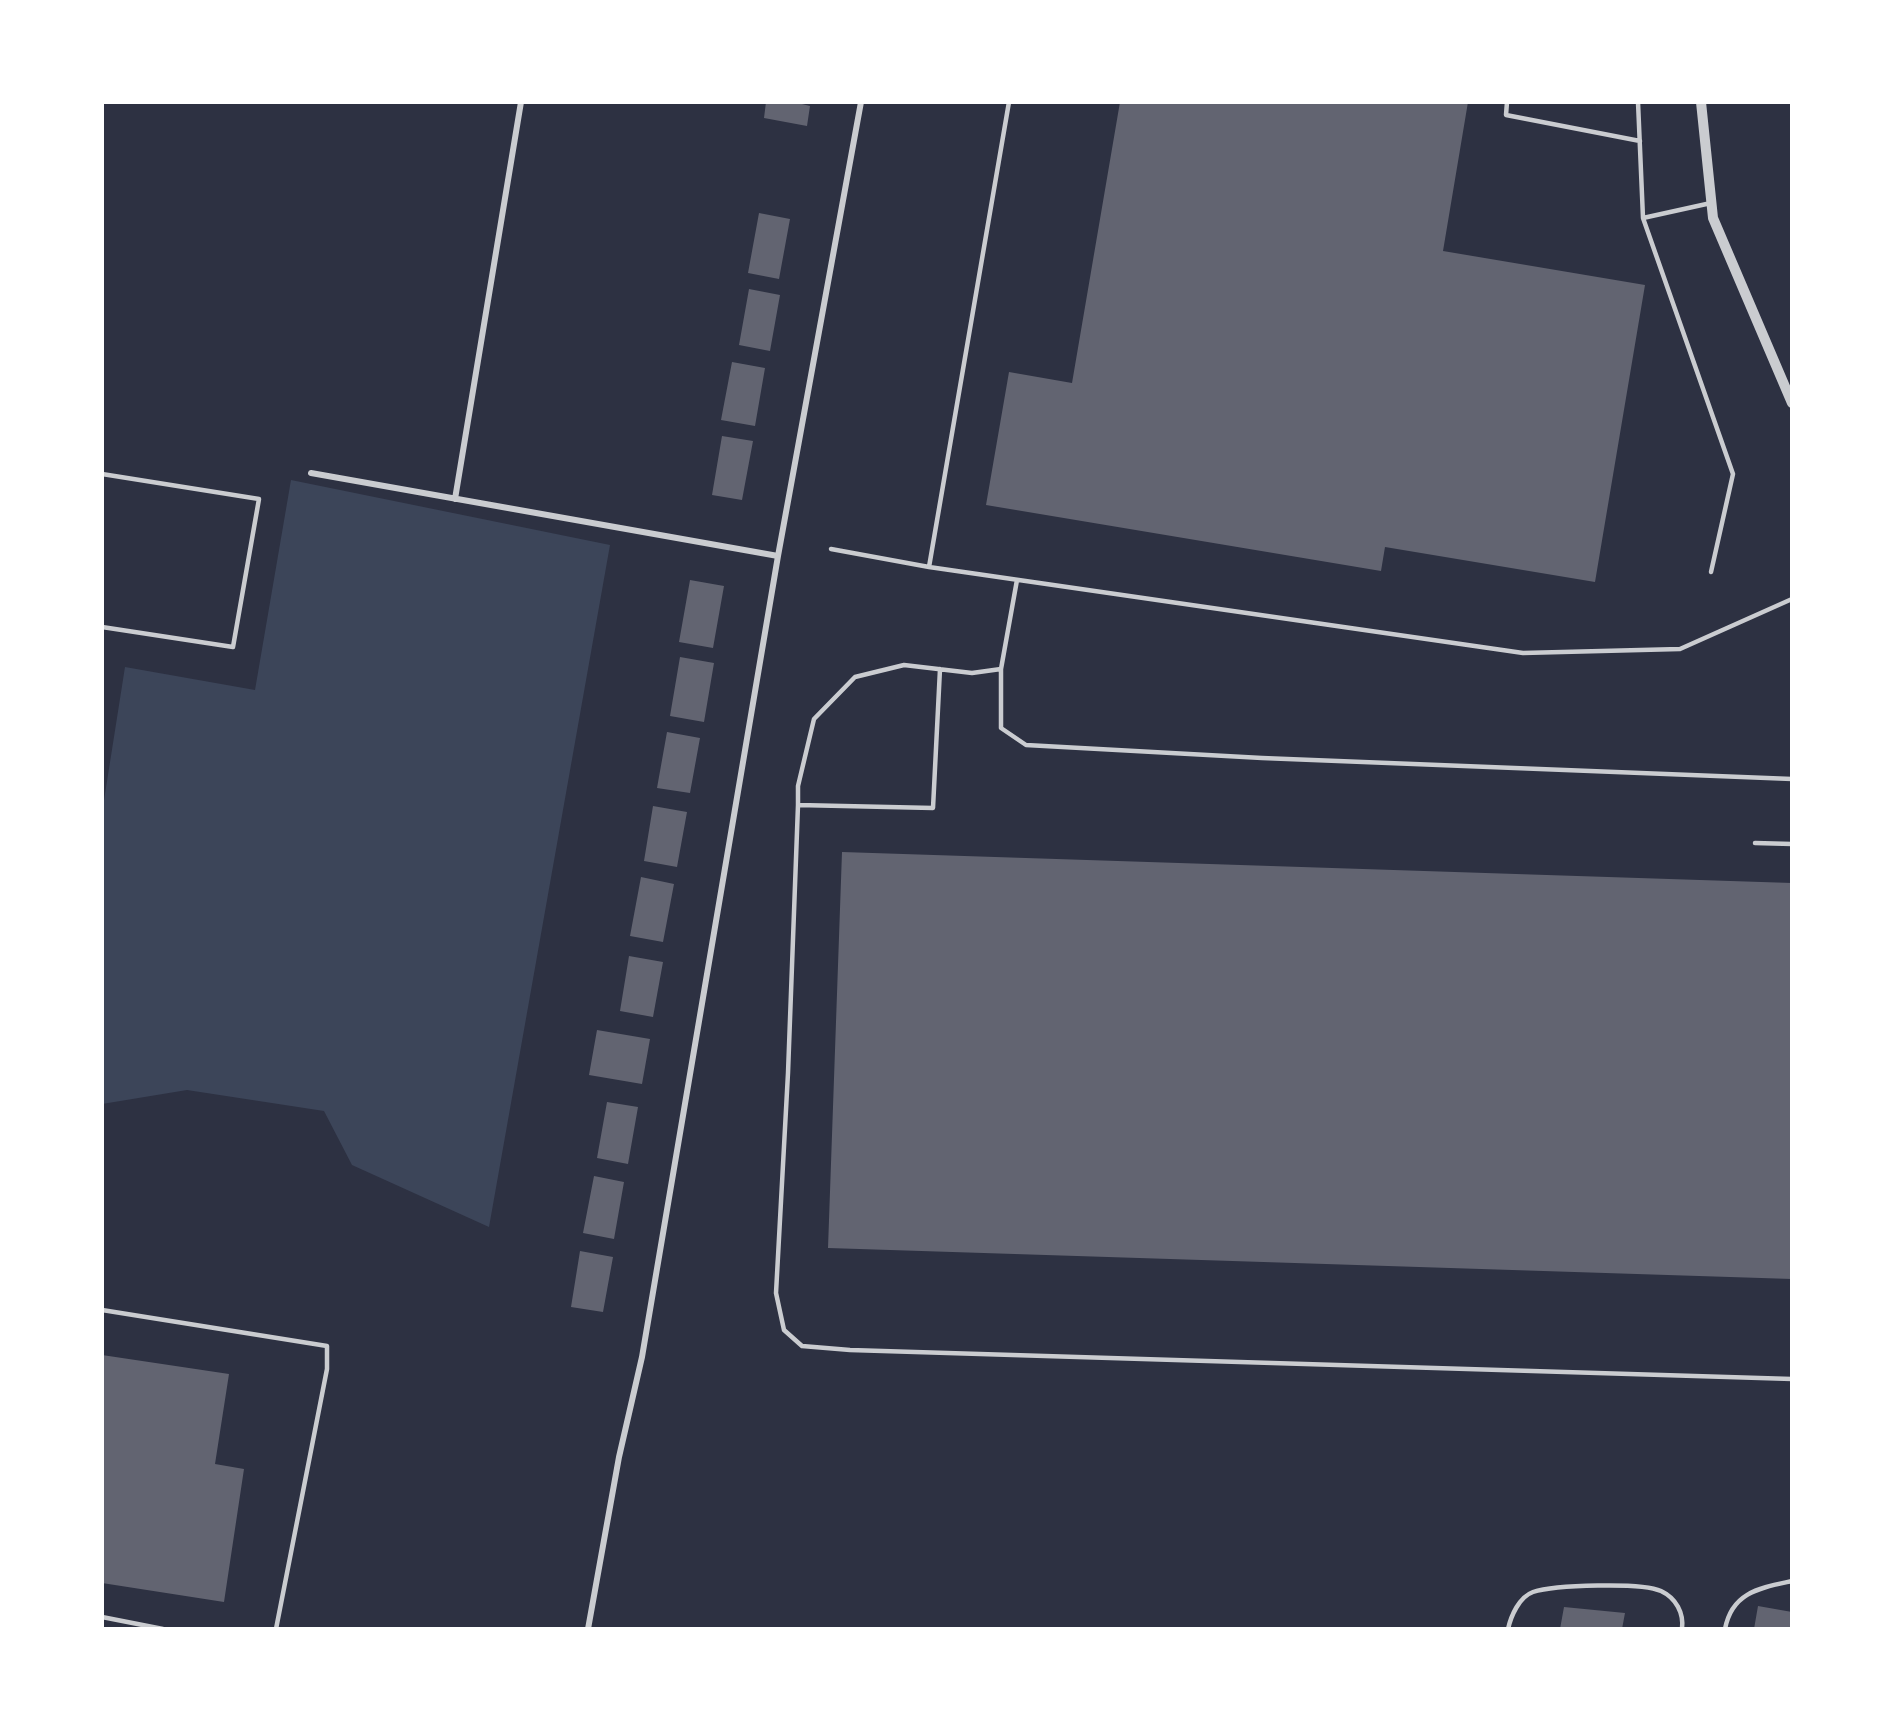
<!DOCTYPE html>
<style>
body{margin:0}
#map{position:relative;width:1894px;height:1731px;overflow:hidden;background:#2d3142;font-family:Quicksand,sans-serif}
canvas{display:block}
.frame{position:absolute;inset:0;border:104px solid #fff;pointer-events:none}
</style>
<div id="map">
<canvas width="1894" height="1731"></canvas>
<div class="frame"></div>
</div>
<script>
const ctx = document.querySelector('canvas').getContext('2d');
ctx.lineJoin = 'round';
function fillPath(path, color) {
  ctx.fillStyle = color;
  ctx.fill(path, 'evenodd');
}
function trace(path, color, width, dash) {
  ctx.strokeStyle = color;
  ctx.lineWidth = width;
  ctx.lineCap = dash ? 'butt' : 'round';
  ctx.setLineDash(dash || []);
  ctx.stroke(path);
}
fillPath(new Path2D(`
 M291 480 610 545 489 1227 352 1165 324 1111 187 1090 102 1104V813L125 667 255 690Z`), '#3c4559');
fillPath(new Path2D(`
 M766 102H802V104L810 106 807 126 764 118Z
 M1120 102H1468L1443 251 1645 285 1595 582 1385 547 1381 571 986 505 1009 372 1072 383Z
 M759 213 790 219 779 279 748 273Z
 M749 289 780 295 770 351 739 345Z
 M732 362 765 368 755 426 721 420Z
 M722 436 753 441 742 500 712 495Z
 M690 580 724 586 713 648 679 642Z
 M680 657 714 663 704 722 670 716Z
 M667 732 700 738 690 793 657 788Z
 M653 806 687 812 677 867 644 861Z
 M842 852 1792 883V1279L828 1248Z
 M641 877 674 884 663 942 630 936Z
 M629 956 663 962 653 1017 620 1011Z
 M597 1030 650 1039 642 1084 589 1075Z
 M607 1102 638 1107 628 1164 597 1158Z
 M594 1176 624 1182 614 1239 583 1233Z
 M580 1251 613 1257 603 1312 571 1307Z
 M102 1355 229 1374 215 1464 244 1469 224 1602 102 1583Z
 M1758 1606 1792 1612V1629H1754Z
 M1564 1607 1625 1613 1622 1629H1560Z`), '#626471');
trace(new Path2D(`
 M1507 102 1506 115 1640 141
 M1638 102 1643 218 1733 474 1711 572
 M1643 218 1711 203
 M102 474 259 499 233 647 102 627
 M831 549 929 567 1523 653 1680 649 1792 599
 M929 567 1009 102
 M1017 580 1001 669V728L1026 745 1262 758 1792 779
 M1001 669 972 673 904 665 855 677 814 719 798 786V805L788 1073 776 1293 784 1330 802 1346 850 1350 1792 1379
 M798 805 933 808 940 669
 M1755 843 1792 844
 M102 1310 327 1346V1369L276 1629
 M102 1617 163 1629
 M1508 1629C1511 1616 1519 1597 1533 1592 1554 1585 1642 1582 1661 1591 1676 1598 1684 1613 1682 1629
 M1725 1629C1732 1592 1760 1588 1792 1581`), '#caccd0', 4.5);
trace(new Path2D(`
 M311 473 778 556
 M455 499 521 102
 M588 1629 619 1457 642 1357 778 556 861 102`), '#caccd0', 6);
trace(new Path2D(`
 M1701 102 1713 218 1792 403`), '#caccd0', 10);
</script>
